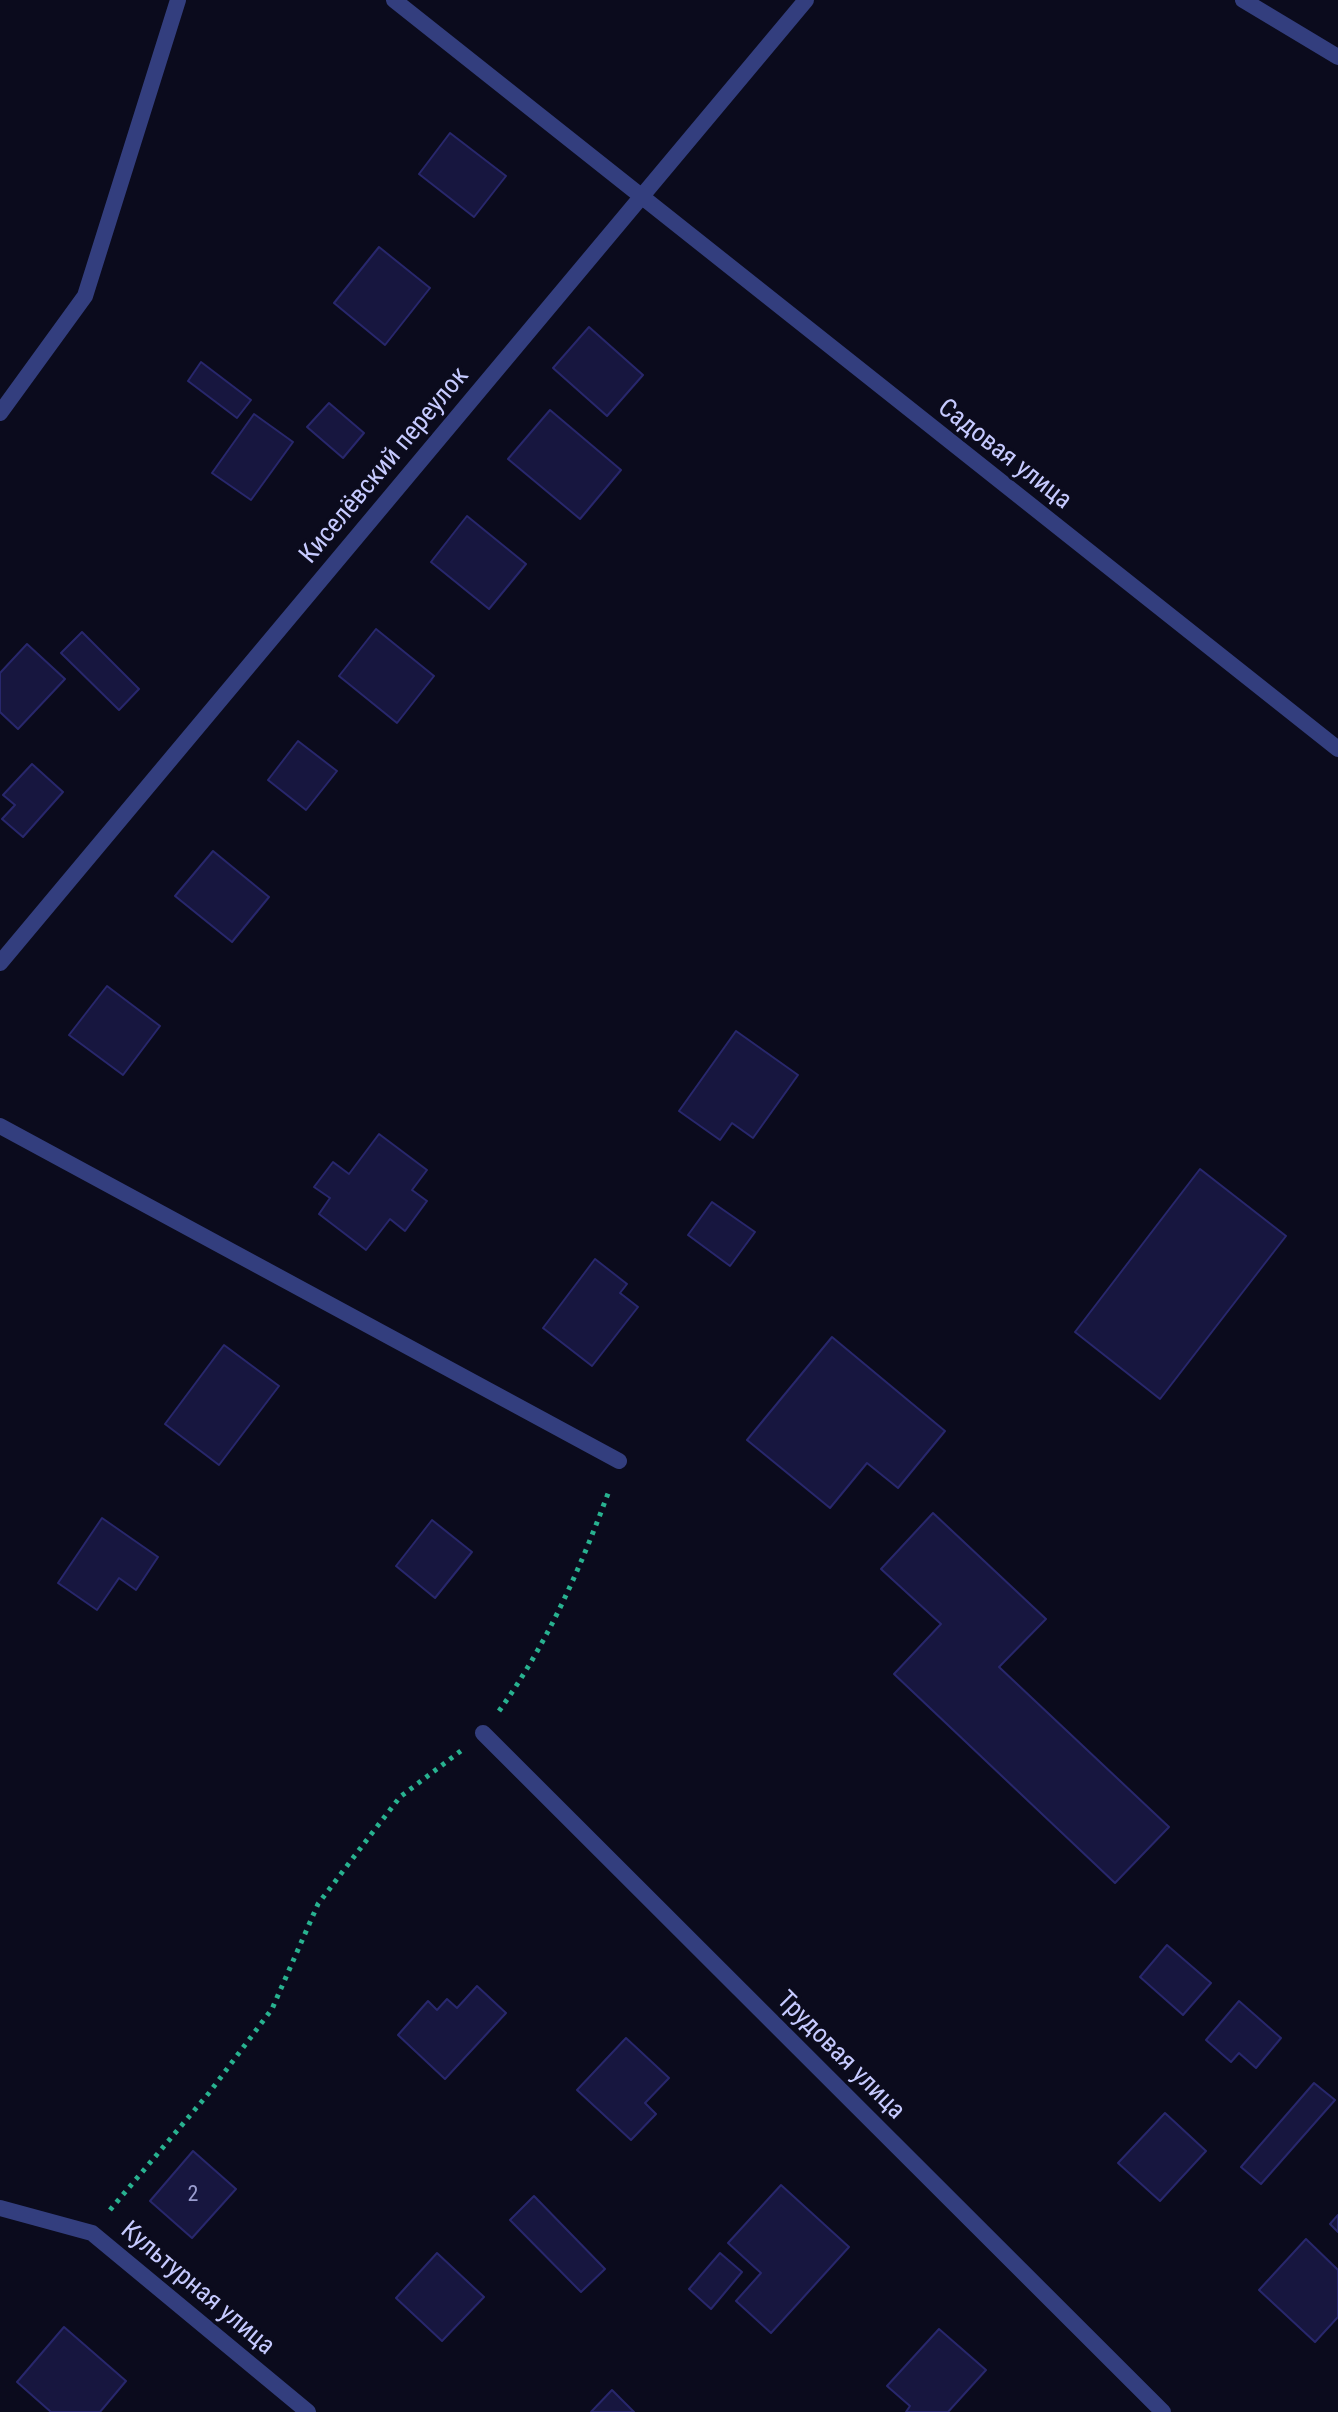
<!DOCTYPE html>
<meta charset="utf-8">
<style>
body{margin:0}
canvas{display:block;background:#0b0b1d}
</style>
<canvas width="1338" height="2412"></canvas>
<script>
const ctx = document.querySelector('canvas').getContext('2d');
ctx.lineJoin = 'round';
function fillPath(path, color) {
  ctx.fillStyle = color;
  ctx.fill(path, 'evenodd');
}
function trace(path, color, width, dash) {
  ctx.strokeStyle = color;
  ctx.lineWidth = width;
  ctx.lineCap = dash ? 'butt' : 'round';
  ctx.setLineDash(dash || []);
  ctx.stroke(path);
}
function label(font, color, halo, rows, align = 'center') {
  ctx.font = font + ' "Roboto Condensed",sans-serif';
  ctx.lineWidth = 7;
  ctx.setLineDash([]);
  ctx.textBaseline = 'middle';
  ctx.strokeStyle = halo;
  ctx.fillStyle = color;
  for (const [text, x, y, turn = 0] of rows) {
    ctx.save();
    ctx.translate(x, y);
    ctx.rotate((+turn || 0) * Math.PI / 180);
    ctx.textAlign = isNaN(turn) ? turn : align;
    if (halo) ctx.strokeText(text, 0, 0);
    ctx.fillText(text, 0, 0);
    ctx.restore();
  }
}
const building = new Path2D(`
 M450 133 506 176 474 217 419 174Z
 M379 247 430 288 385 345 334 303Z
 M589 327 643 375 607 416 553 368Z
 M201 362 251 400 237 418 188 381Z
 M329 403 364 433 343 458 307 427Z
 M550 410 621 470 580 519 508 459Z
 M254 414 293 442 251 500 212 473Z
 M467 516 526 564 489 609 431 562Z
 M376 629 434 676 397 723 339 676Z
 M82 632 139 689 119 710 61 653Z
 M27 644 65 679 18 729 0 712V673Z
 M298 741 337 771 306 810 268 780Z
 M32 764 63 792 23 837 2 819 15 805 3 795Z
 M213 851 269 897 232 942 175 896Z
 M107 986 160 1026 123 1075 69 1035Z
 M736 1031 798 1075 753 1138 732 1123 720 1140 679 1111Z
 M379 1134 427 1170 412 1190 427 1201 405 1231 390 1219 366 1250 319 1214 330 1198 314 1187 333 1162 349 1174Z
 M1200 1169 1286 1236 1160 1399 1075 1332Z
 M712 1202 755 1232 730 1266 688 1235Z
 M595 1259 627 1284 620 1293 638 1307 592 1366 543 1328Z
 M832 1337 945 1431 898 1488 867 1463 830 1508 747 1440Z
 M224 1345 279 1386 219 1465 165 1424Z
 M933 1513 1046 1619 999 1667 1169 1827 1115 1883 894 1674 941 1624 881 1569Z
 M102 1518 158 1557 136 1590 119 1578 97 1610 58 1583Z
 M432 1520 472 1552 435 1598 396 1566Z
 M1167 1945 1211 1983 1183 2015 1140 1977Z
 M477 1986 506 2013 445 2079 398 2035 428 2001 437 2010 447 1999 457 2008Z
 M1239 2001 1281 2038 1256 2068 1239 2053 1231 2062 1206 2040Z
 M626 2038 669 2078 645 2103 656 2114 631 2140 577 2090Z
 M1314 2083 1335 2100 1261 2184 1241 2167Z
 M1165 2113 1206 2151 1160 2201 1118 2163Z
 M193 2151 236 2189 192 2238 150 2201Z
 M781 2185 849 2247 771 2333 736 2301 761 2273 728 2243Z
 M534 2196 605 2269 581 2292 510 2220Z
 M1338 2215V2232L1330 2224Z
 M1306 2239 1338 2270V2317L1315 2342 1259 2290Z
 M437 2253 484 2297 442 2341 396 2298Z
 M720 2253 742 2272 711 2309 689 2289Z
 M64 2327 126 2381 100 2412H51L17 2382Z
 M939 2329 986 2370 948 2412H906L910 2406 887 2386Z
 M612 2390 634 2412H591Z`);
fillPath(building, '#17163f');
trace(building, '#28276c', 2);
trace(new Path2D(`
 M499 1711C548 1643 581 1567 610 1488
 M110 2210 209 2093 272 2009 318 1904 369 1837 400 1797 462 1750`), '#28b290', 5, [4, 6]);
trace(new Path2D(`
 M1243 0 1338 57
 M0 413 85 296 178 0`), '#333e7e', 16);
trace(new Path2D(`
 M394 0 1338 749
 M0 963 806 0
 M0 1126 619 1461
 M483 1733 1163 2412
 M0 2208 92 2233 308 2412`), '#333e7e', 16);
label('22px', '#9a9dcf', null, [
 ["2",193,2195]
]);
label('26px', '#c6caff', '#0b0b1d', [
 ["Садовая улица",1004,455,38],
 ["Киселёвский переулок",385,466,-50],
 ["Трудовая улица",840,2056,45],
 ["Культурная улица",197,2289,40]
]);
</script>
